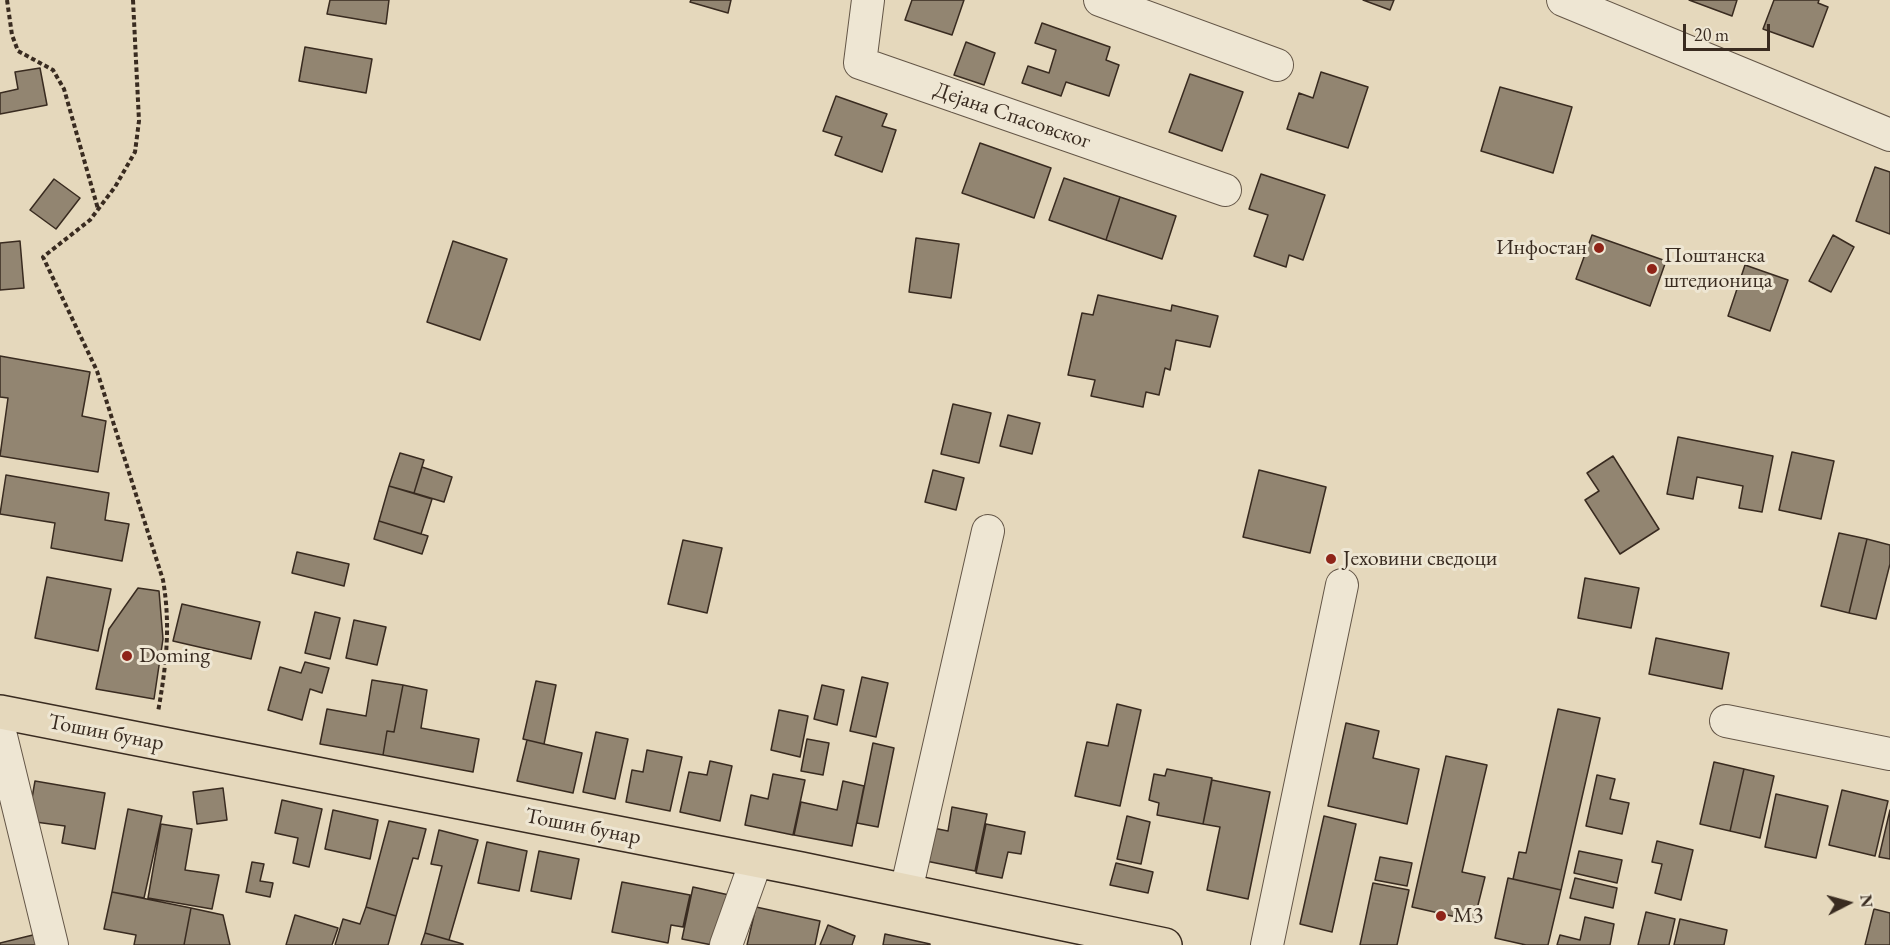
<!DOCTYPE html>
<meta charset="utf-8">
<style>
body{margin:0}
#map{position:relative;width:1890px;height:945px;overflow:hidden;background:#e5d8bc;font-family:"EB Garamond",serif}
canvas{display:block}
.north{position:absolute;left:1818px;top:873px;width:60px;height:60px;-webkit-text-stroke:4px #eee6d3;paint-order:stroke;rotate:84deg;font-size:16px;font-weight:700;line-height:24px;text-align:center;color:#392b20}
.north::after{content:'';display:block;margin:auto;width:21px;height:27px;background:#392b20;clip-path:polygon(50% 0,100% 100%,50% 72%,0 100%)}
.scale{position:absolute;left:1683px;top:24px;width:87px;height:27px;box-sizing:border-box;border:3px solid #392b20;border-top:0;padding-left:8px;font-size:18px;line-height:21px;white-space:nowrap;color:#392b20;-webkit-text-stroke:4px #eee6d3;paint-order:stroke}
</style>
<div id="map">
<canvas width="1890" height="945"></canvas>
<div class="north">N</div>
<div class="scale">20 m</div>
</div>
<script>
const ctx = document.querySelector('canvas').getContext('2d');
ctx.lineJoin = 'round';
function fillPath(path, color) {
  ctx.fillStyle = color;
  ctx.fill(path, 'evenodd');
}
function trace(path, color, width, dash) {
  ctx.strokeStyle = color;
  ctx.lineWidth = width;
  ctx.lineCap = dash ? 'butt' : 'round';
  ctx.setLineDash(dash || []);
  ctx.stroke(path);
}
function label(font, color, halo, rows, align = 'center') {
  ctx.font = font + ' "EB Garamond",serif';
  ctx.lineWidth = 6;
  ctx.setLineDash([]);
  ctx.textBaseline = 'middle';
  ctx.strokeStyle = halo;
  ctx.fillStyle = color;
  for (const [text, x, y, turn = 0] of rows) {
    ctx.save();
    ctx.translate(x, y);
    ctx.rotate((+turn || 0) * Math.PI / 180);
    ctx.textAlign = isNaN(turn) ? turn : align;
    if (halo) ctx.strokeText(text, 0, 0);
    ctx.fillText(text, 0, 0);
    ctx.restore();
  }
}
const building = new Path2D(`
 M330 0H389L386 24 327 14Z
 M691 0H731L728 13 690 2Z
 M912 0H964L952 35 905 20Z
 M1363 0H1394L1390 10Z
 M1689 0H1737L1732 16Z
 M1774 0H1819L1818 3 1828 7 1813 47 1763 29Z
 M1042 23 1110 47 1106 60 1119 65 1109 96 1066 82 1061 96 1022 83 1028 66 1049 73 1056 50 1035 43Z
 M966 42 995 53 984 85 954 75Z
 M305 47 372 59 366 93 299 81Z
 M40 68 47 105 0 114V93L18 89 15 72Z
 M1321 72 1368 87 1348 148 1287 129 1299 93 1313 98Z
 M1190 74 1243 92 1222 151 1169 132Z
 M1500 87 1572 107 1553 173 1481 151Z
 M836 96 887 114 882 126 896 130 882 172 835 155 842 137 823 131Z
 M980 143 1051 168 1034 218 962 193Z
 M1875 167 1890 172V234L1856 221Z
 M1261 174 1325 195 1303 260 1289 255 1286 267 1254 256 1268 215 1249 209Z
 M1064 178 1120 197 1106 240 1049 220Z
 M54 179 80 198 56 229 30 210Z
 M1120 197 1176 216 1162 259 1106 240Z
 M1592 235 1666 261 1650 306 1576 279Z
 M1833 235 1854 247 1831 292 1809 281Z
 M916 238 959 244 951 298 909 292Z
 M20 241 24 288 0 290V243Z
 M453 241 507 259 480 340 427 322Z
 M1745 265 1788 280 1770 331 1728 316Z
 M1098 295 1171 311 1172 305 1218 316 1210 347 1176 340 1170 370 1165 368 1159 395 1146 392 1143 407 1091 396 1095 380 1068 375 1082 313 1093 315Z
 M0 356 90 372 82 416 106 421 98 472 0 456 8 398 0 397Z
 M953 404 991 413 979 463 941 454Z
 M1008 415 1040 423 1032 454 1000 446Z
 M1678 437 1773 456 1762 512 1739 508 1743 486 1697 477 1693 499 1667 494Z
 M1792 452 1834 461 1821 519 1779 510Z
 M400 453 424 460 414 493 389 486Z
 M1613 456 1659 529 1620 554 1585 500 1599 491 1587 473Z
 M422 467 452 477 444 502 414 493Z
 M933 470 964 478 956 510 925 502Z
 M1259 470 1326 487 1310 553 1243 537Z
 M6 475 109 493 105 520 129 524 122 561 51 548 55 523 0 514Z
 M389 486 432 499 421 534 379 521Z
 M379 521 428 536 422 554 374 539Z
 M1839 533 1867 539 1849 613 1821 606Z
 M1867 539 1890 545V564L1876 619 1849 613Z
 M683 540 722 548 707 613 668 604Z
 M297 552 349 564 344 586 292 573Z
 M47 577 111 589 98 651 35 638Z
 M1585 578 1639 588 1631 628 1578 618Z
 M138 588 159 591 163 639 154 699 96 689 109 629Z
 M182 604 260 622 251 659 173 641Z
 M315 612 340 618 330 659 305 653Z
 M354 620 386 627 377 665 346 658Z
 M1656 638 1729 653 1722 689 1649 674Z
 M305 662 329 668 322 693 310 689 302 720 268 710 280 667 301 673Z
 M862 677 888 683 876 737 850 731Z
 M372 680 403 685 394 732 387 731 383 755 320 744 327 709 366 716Z
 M536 681 556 685 544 744 523 739Z
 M403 685 427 690 421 728 479 739 473 772 383 755 387 731 394 732Z
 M822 685 844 690 837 725 814 719Z
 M1117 704 1141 710 1120 806 1075 796 1087 742 1108 746Z
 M1558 709 1600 718 1561 890 1513 879 1519 852 1526 853Z
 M779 710 808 716 800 757 771 750Z
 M1346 723 1379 731 1373 758 1419 769 1407 824 1328 806Z
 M596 732 628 739 615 799 583 792Z
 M807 739 829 743 823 775 801 771Z
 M527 740 582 753 573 793 517 781Z
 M873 743 894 748 878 827 857 823Z
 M647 750 682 757 670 811 626 802 632 770 643 772Z
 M1446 756 1487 765 1462 872 1485 877 1474 921 1412 907Z
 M710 761 732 766 720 821 680 812 689 772 707 775Z
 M1714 762 1744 769 1730 831 1700 824Z
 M1167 769 1212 778 1203 824 1157 815 1159 803 1149 800 1154 774 1165 776Z
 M1744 769 1774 776 1760 838 1730 831Z
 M773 774 805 780 793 835 745 825 751 795 768 799Z
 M1597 775 1615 779 1610 799 1629 803 1622 834 1586 826Z
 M1212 780 1270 792 1248 899 1207 890 1220 827 1203 824Z
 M35 781 105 793 95 849 62 843 65 826 28 821Z
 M843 781 864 786 852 846 794 835 801 802 837 810Z
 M223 788 227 820 197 824 193 792Z
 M1842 790 1888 801 1875 856 1829 845Z
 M1776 794 1828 806 1816 858 1765 847Z
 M282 800 322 809 309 867 293 863 298 838 275 833Z
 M952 807 987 814 975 871 926 861 933 828 948 831Z
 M128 809 162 816 144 898 112 892Z
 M333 810 378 820 370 859 325 849Z
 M1890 810V859L1879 857Z
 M1127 816 1150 822 1141 864 1117 859Z
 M1324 816 1356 824 1332 932 1300 924Z
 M389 821 426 829 418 859 413 858 396 916 366 907Z
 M161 824 192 829 185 870 219 875 212 909 148 898Z
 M986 824 1025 832 1021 854 1008 852 1002 878 976 873Z
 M439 830 478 840 449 940 425 933 442 866 431 864Z
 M1657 841 1693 850 1681 900 1655 893 1662 864 1652 862Z
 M487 842 527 851 519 891 478 883Z
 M539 851 579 859 571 899 531 891Z
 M1579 851 1622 860 1617 883 1574 873Z
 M1380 857 1412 863 1407 886 1375 880Z
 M252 862 264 864 260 881 273 883 270 897 246 892Z
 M1116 863 1153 872 1148 893 1110 885Z
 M1508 878 1561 890 1548 945H1526L1495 938Z
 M1575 878 1617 888 1613 908 1570 898Z
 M622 882 690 895 683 927 671 925 668 943 612 932Z
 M1373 883 1409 890 1397 945H1360Z
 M693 887 729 895 712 945 682 939Z
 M112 892 191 908 184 945H134L136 935 104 929Z
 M366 907 396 916 388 945H335L343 919 360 924Z
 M756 907 820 921 815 945H747Z
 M191 908 223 915 230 945H184Z
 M1874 909 1890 913V945H1865Z
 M1646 912 1675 919 1669 945H1638Z
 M295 915 338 928 332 945H286Z
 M1585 917 1614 924 1610 945H1557L1560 935 1580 940Z
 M1680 919 1727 930 1724 945H1674Z
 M828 925 855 936 852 945H820Z
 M425 933 463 944V945H421Z
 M37 934 40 945H0V943Z
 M885 934 930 944V945H883Z`);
fillPath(building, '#928571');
trace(building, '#392b20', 1.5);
const minor = new Path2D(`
 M868 0 860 63 1225 190
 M1100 0 1277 65
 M1563 0 1890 135
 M1726 721 1890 754
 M0 732 52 945
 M906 891 988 531
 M726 945 756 861
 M1267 945 1342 585`);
const major = new Path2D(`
 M0 712 801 869 1165 945`);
trace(minor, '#645647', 34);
trace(major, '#392b20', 36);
trace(new Path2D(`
 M7 0 12 35 18 51 53 70 64 89 98 209
 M133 0 139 121 135 152 115 187 90 220 43 257 97 371 163 580C171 626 166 667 158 712`), '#392b20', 4, [4.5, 3]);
trace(minor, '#eee6d3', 32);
trace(major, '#e5d8bc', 33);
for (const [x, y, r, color] of [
 [1599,248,6,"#8f2418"],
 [1652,269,6,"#8f2418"],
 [1331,559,6,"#8f2418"],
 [127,656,6,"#8f2418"],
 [1441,916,6,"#8f2418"]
]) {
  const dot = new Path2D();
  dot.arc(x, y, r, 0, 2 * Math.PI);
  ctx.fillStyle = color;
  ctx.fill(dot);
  trace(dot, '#eee6d3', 2);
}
label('22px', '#392b20', '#eee6d3', [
 ["Дејана Спасовског",1012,116,19],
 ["Тошин бунар",106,733,11],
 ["Тошин бунар",583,827,11]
]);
label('22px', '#392b20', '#eee6d3', [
 ["Инфостан",1587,248,"right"],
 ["Поштанска",1664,256],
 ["штедионица",1664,281],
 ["Јеховини сведоци",1343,559],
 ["Doming",139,656],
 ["М3",1453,916]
], 'left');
</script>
